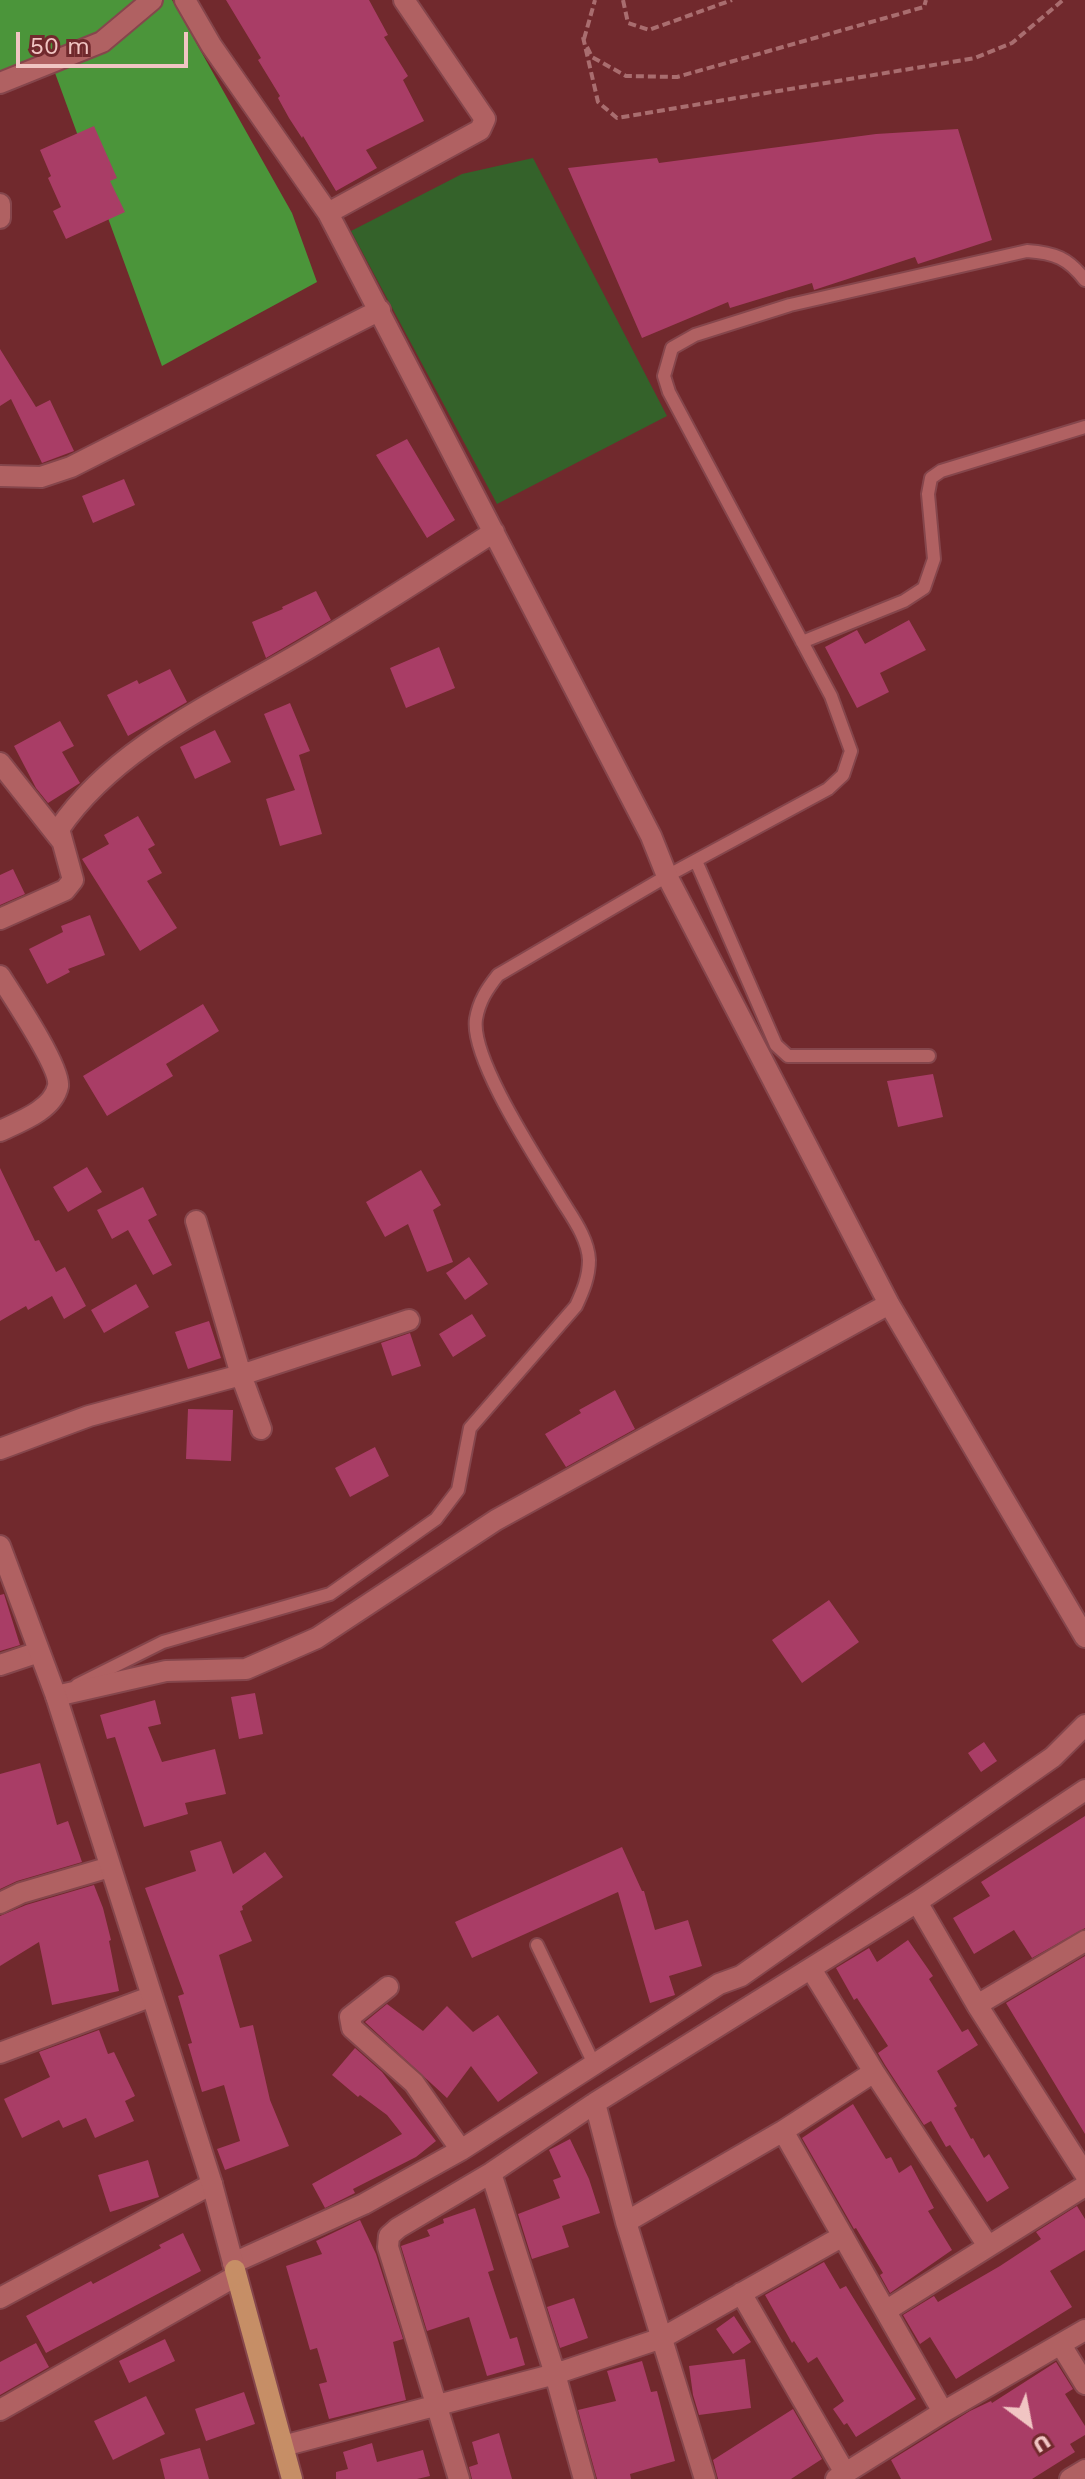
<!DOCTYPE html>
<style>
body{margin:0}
#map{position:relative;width:1085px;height:2479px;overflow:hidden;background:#71292d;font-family:"Work Sans",sans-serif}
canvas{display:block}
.north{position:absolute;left:989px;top:2383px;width:80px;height:80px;-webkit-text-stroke:6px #71292d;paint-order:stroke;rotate:148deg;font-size:22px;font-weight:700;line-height:32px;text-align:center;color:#f1c5c3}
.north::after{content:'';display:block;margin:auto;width:28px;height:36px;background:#f1c5c3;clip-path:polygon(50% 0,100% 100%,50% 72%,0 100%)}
.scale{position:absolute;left:16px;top:32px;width:172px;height:36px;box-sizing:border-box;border:4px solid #f1c5c3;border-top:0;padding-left:10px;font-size:24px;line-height:28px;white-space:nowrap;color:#f1c5c3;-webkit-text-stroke:6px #71292d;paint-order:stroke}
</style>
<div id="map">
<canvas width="1085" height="2479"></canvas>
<div class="north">U</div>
<div class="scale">50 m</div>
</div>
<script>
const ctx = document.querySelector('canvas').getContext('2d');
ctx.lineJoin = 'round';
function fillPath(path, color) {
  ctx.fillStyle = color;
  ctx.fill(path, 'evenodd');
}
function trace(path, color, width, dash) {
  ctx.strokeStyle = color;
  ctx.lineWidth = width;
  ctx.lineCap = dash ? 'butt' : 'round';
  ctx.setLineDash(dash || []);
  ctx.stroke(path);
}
fillPath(new Path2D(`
 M533 158 667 416 497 504 351 231 462 174Z`), '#34622a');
fillPath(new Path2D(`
 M0 0H172L292 213 317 282 162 366 51 62 0 82Z`), '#4b953a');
fillPath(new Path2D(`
 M226 0H369L388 35 384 37 408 76 403 80 424 121 366 150 377 168 336 191 303 136 302 138 289 118 278 98 280 96 258 60 261 58Z
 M94 126 117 178 110 181 125 212 66 239 53 211 61 207 48 178 51 176 40 150Z
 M958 129 992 240 918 264 915 257 814 290 812 283 730 308 728 302 642 338 568 168 657 158 659 163 876 134Z
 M0 349 36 407 50 400 74 451 42 463 11 399 0 406Z
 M407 439 455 520 427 538 376 455Z
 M124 479 135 505 93 523 82 496Z
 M316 591 331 620 266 658 252 622 283 609 282 607Z
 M909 620 926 650 880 673 889 692 857 708 825 647 857 630 865 644Z
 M439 647 455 688 406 708 390 668Z
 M170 669 187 702 128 736 107 695 137 680 139 684Z
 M290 703 310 751 299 755 322 834 280 846 266 799 295 790 264 714Z
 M60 721 74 746 62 752 80 783 48 803 36 788 14 746Z
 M215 730 231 762 195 779 180 747Z
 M138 816 155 845 148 849 162 873 147 881 177 928 140 951 82 859 109 844 104 835Z
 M13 869 25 894 0 905V875Z
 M90 915 105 955 68 969 70 972 47 984 29 949 63 932 61 926Z
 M203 1004 219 1031 166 1064 173 1076 107 1116 83 1076Z
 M933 1074 943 1117 898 1127 887 1081Z
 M87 1167 102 1192 68 1212 53 1187Z
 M0 1168 35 1241 39 1240 56 1272 65 1267 86 1306 64 1319 52 1296 28 1310 26 1306 0 1321Z
 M421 1170 441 1205 433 1210 453 1262 427 1272 408 1224 385 1237 366 1202Z
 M143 1187 157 1215 148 1220 172 1265 153 1275 128 1230 112 1239 97 1210Z
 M469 1257 488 1284 465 1300 446 1273Z
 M136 1284 149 1307 104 1333 91 1310Z
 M472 1314 486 1336 453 1357 439 1334Z
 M209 1321 221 1358 188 1369 175 1332Z
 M410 1333 421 1366 392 1376 381 1343Z
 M615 1390 635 1429 566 1467 545 1434 581 1413 579 1410Z
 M188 1409 233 1410 231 1461 186 1459Z
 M375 1447 389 1476 350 1497 335 1468Z
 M4 1594 20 1645 0 1651V1595Z
 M829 1600 859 1642 802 1683 772 1640Z
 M255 1693 263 1734 239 1739 231 1697Z
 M155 1700 161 1724 148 1727 162 1762 215 1749 226 1794 185 1803 188 1814 144 1827 115 1737 107 1739 100 1715Z
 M984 1742 997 1761 981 1772 968 1753Z
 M40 1763 57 1825 68 1821 82 1862 17 1881 0 1889V1774Z
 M1085 1816V1928L1032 1958 1014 1930 974 1954 953 1918 990 1896 981 1882Z
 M221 1841 233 1874 265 1852 283 1877 242 1906 243 1910 240 1911 252 1941 219 1955 240 2028 253 2025 270 2100 289 2146 225 2170 217 2149 240 2141 224 2085 202 2092 188 2044 192 2043 178 1996 184 1994 145 1888 196 1871 190 1851Z
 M622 1847 642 1891H644L655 1930 688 1920 702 1966 669 1976 675 1995 650 2003 618 1892 472 1958 455 1922Z
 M94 1885 103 1908 111 1940 109 1941 119 1991 52 2005 39 1942 0 1966V1916L26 1905Z
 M908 1940 933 1976 929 1979 962 2032 968 2029 978 2045 937 2071 957 2106 954 2108 971 2139 973 2138 984 2158 989 2154 1009 2188 987 2202 950 2145 946 2147 931 2121 924 2125 885 2065 878 2053 888 2046 857 1998 854 2000 836 1968 869 1948 877 1962Z
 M1085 1956V2134L1006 2003Z
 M387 2004 423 2031 447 2006 473 2032 498 2015 538 2073 498 2102 471 2066 447 2098 365 2022Z
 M99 2030 108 2054 114 2052 135 2096 125 2101 134 2121 95 2138 86 2118 63 2128 59 2120 22 2138 4 2099 50 2077 39 2052Z
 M355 2048 382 2072 436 2141 416 2157 353 2189 355 2193 325 2208 312 2184 402 2134 387 2115 360 2095 358 2097 332 2075Z
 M853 2104 886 2159 891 2157 899 2173 911 2165 934 2208 928 2211 952 2250 890 2293 880 2275 883 2273 856 2228 854 2229 802 2138Z
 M570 2139 589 2179 600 2213 562 2226 569 2247 532 2259 518 2214 560 2198 553 2180 561 2177 549 2150Z
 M148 2160 159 2197 110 2212 98 2175Z
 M1077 2206 1085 2219V2250L1050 2271 1072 2307 956 2379 930 2337 920 2344 903 2315 934 2296 938 2302 1000 2266 1041 2239 1036 2232Z
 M475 2208 494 2270 488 2272 510 2339 517 2337 525 2365 487 2376 469 2317 427 2331 401 2246 430 2236 427 2230 444 2223 443 2219Z
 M360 2220 376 2254 403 2339 393 2342 406 2400 329 2419 319 2384 327 2382 317 2348 310 2350 286 2266 322 2254 316 2241Z
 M183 2233 201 2271 46 2353 26 2316 91 2281 93 2284 161 2248 159 2245Z
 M824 2262 840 2289 846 2286 916 2399 856 2437 847 2423 844 2425 833 2409 844 2401 817 2357 808 2363 794 2341 792 2343 765 2295Z
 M574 2298 588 2338 560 2348 547 2307Z
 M734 2316 751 2342 733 2354 716 2329Z
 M165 2339 175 2361 129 2383 119 2361Z
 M36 2343 49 2367 0 2395V2362Z
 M745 2359 751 2408 699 2415 693 2395 689 2366Z
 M642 2361 651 2392 657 2391 675 2461 630 2474 631 2479H597L578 2410 616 2401 607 2371Z
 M1056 2362 1073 2389 1065 2394 1085 2426V2435L1070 2444 1075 2452 1032 2479H901L891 2460 970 2411 991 2401 992 2403Z
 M244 2392 255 2424 206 2441 195 2409Z
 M146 2396 165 2434 113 2460 94 2421Z
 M793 2409 822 2459 791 2479H718L713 2460Z
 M499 2433 512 2479H472L469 2467 478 2464 472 2442Z
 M372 2443 377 2462 423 2450 430 2476 417 2479H336V2472L348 2469 343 2452Z
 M200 2448 209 2479H165L160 2459Z`), '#a93d66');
const service = new Path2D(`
 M802 642 904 601 924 588 934 559 928 494 931 478 941 471 1085 427
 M696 861 776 1045 788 1056H929
 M77 1685 163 1642 330 1594 436 1519 458 1490 470 1428 576 1306C583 1291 589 1277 589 1260 588 1238 572 1217 561 1199 539 1162 470 1059 476 1019 479 1001 487 989 498 975L667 876 828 789 843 775 851 751 831 696 669 392 664 376 672 348 695 335 790 305 1027 251C1055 253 1068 258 1085 280
 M537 1945 594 2064`);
const minor = new Path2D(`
 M185 0 211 45 328 213 651 836 667 876 889 1304 1085 1637
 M0 83 102 42 152 0
 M0 204V218
 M328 213 480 130 485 119 404 0
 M0 476 41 477 71 467 380 310
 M0 763 61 840
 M0 919 65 890 73 880 59 829C119 741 231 696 319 642 378 607 436 569 494 532
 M0 976C12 995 61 1068 58 1086 53 1110 19 1122 0 1131
 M196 1221 241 1375 261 1429
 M0 1449 89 1416 241 1375 409 1320
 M0 1665 39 1652
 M56 1696 166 1671 246 1669 317 1638 496 1520 889 1304
 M917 1902 977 2005 1085 2174
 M0 1903 21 1893 110 1867
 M811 1969 874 2072 988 2246
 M388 1987 350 2017 352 2028 414 2083 461 2150
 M977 2005 1085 1941
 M0 2053 150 1997
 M595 2103 626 2222 705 2479
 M783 2131 943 2412
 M491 2173 555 2374 584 2479
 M626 2222 783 2131 874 2072
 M233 2263 364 2204 461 2150 719 1984 741 1976 1053 1757 1085 1725
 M741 2293 845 2473
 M0 2298 212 2184
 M887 2310 1085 2186
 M1061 2345 1085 2384
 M0 2410 236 2276
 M283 2446 555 2374 662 2338 843 2236
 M459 2479 388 2247 389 2236 398 2228 491 2173 595 2103 917 1902 1085 1790
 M836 2479 943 2412 1085 2330
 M1070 2479 1085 2470`);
const secondary = new Path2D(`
 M0 1546 56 1696 212 2184 235 2270`);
const primary = new Path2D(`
 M235 2270 292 2479`);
trace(service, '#85464c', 16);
trace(minor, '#85464c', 24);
trace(secondary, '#85464c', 24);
trace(primary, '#85464c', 24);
trace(new Path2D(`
 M623 0 628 23 649 30 732 0
 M583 37 598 102 617 118 975 58 1012 43 1063 0
 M584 39 595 0
 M587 47 592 57 626 76 677 77 924 7 926 0`), '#a96d6f', 4, [8, 4]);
trace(service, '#b06162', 12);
trace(minor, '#b06162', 20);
trace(secondary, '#b06162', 20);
trace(primary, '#c68e66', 20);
</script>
